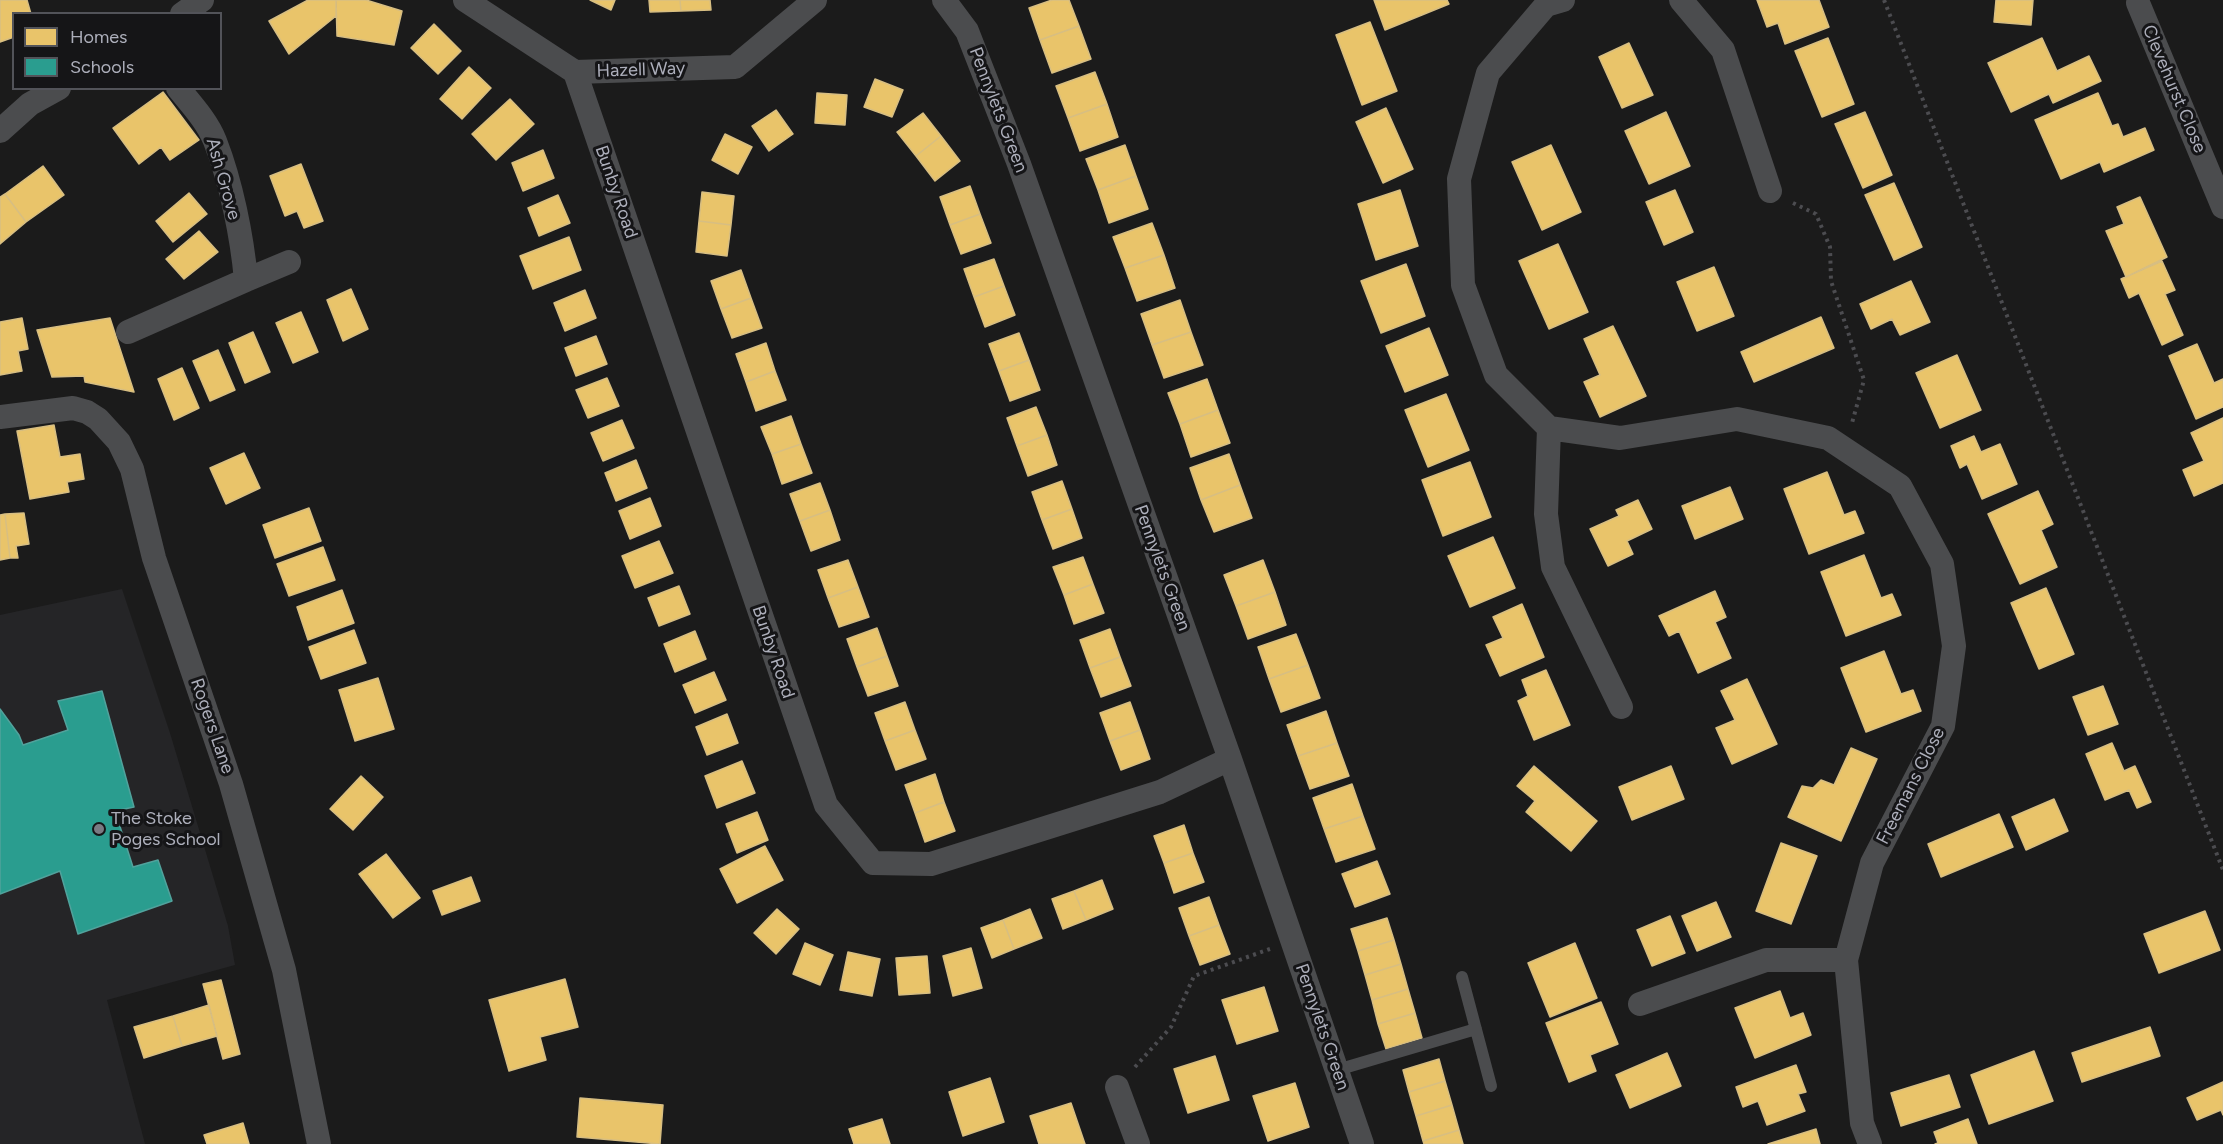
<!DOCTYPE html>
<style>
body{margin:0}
#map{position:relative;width:2223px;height:1144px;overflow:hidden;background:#1b1b1b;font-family:Figtree,sans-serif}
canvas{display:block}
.legend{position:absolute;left:12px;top:12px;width:210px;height:78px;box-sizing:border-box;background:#151517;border:2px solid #525359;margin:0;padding:8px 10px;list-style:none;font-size:18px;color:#adafbb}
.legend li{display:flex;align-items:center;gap:12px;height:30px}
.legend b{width:30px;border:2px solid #525359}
</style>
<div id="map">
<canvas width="2223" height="1144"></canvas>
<ul class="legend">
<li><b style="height:16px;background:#e9c46a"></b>Homes</li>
<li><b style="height:16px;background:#2a9d8f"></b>Schools</li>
</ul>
</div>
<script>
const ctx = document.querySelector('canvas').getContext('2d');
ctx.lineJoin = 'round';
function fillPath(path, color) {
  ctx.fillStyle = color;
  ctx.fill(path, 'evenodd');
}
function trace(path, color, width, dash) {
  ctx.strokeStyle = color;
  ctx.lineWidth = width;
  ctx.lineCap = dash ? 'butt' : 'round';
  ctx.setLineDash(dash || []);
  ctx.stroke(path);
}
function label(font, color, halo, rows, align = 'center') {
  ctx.font = font + ' Figtree,sans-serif';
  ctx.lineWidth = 6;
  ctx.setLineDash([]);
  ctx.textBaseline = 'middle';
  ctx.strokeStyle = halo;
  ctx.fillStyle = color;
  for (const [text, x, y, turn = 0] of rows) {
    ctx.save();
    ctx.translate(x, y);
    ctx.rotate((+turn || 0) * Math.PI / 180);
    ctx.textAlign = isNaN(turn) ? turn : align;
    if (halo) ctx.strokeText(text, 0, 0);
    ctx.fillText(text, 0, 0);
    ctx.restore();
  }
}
fillPath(new Path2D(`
 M122 589 170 733 228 926 235 965 107 1000 145 1144H0V615Z`), '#252527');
const homes = new Path2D(`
 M0 0H27L31 14H14V37L0 42Z
 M308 0H336V16L289 54 269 21Z
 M336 0H366L402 11 394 45 337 36Z
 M590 0H615L611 10Z
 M649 0H680L681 11 650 12Z
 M680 0H710L711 10 681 11Z
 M1052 0H1069L1079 26 1040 40 1029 8Z
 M1374 0H1447L1449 4 1385 30Z
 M1757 0H1819L1829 27 1785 44 1778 23 1767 27Z
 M1996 0H2033L2031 25 1994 22Z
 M1370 22 1397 91 1362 105 1336 35Z
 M434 24 461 51 438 74 411 48Z
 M1079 26 1091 59 1052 73 1040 40Z
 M1828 38 1854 104 1822 117 1795 51Z
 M2042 38 2057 71 2089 56 2101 81 2053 103 2049 94 2011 112 1988 63Z
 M1629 43 1653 95 1622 108 1599 57Z
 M469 67 491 88 462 119 440 99Z
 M1095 72 1107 104 1068 118 1056 86Z
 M875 79 903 90 892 117 864 107Z
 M163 92 199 140 170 160 161 147 139 164 113 128Z
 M817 93 847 95 845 125 815 123Z
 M2098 93 2112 126 2118 124 2123 137 2145 128 2154 150 2104 172 2100 162 2061 179 2035 120Z
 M510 99 534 124 496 160 472 134Z
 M1107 104 1118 137 1080 151 1068 118Z
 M1386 108 1413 169 1383 183 1356 122Z
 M776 110 793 134 769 151 752 126Z
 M1666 112 1690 166 1649 184 1625 131Z
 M1865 112 1892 175 1863 188 1835 124Z
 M923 113 941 136 916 156 897 132Z
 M725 134 752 147 738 174 712 160Z
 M941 136 960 161 935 181 916 156Z
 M1125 145 1136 176 1098 190 1086 159Z
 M1551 145 1581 212 1542 230 1512 162Z
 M543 150 554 178 523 191 512 163Z
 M301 164 323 221 304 228 297 211 285 216 270 176Z
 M43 166 64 195 26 222 5 194Z
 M1136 176 1148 209 1109 223 1098 190Z
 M1894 183 1922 247 1894 260 1865 195Z
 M970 186 980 214 950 225 940 197Z
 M1400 190 1418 246 1376 260 1358 204Z
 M1675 190 1693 232 1664 245 1646 202Z
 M702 192 734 196 731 225 699 221Z
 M189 193 207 214 173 242 156 221Z
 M5 194 26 222 0 244V197Z
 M558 195 570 223 539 236 528 208Z
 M2140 197 2167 257 2126 277 2106 231 2124 224 2117 207Z
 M980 214 991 243 961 254 950 225Z
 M699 221 731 225 727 256 696 252Z
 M1152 223 1164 255 1125 268 1113 237Z
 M199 231 218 252 184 279 166 259Z
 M569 237 581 270 533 289 520 256Z
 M1558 244 1588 312 1549 329 1519 261Z
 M1164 255 1175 288 1137 301 1125 268Z
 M994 259 1004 286 974 297 964 269Z
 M2162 261 2175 290 2165 294 2183 335 2162 345 2139 293 2129 298 2121 279Z
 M1406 264 1425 316 1381 333 1361 281Z
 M1714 267 1734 316 1697 331 1677 282Z
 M741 270 751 298 721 309 711 281Z
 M1911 281 1930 322 1900 335 1892 319 1871 329 1860 304Z
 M1004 286 1015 315 985 327 974 297Z
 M351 289 368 329 343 341 327 300Z
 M585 290 596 318 565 331 554 303Z
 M751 298 762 328 732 338 721 309Z
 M1180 300 1191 332 1152 345 1141 314Z
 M301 312 318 352 293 363 276 323Z
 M1821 317 1834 348 1754 382 1741 352Z
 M22 318 28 349 18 351 22 371 0 375V322Z
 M110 318 134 392 85 382 84 376 52 377 37 330Z
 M1613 326 1646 396 1600 417 1584 382 1600 375 1584 339Z
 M1429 328 1448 375 1405 392 1386 346Z
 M253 332 270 372 245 383 229 343Z
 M1191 332 1203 365 1164 378 1152 345Z
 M1019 333 1029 360 999 371 989 344Z
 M596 336 607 364 576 376 565 348Z
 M766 343 775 371 746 382 736 354Z
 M2197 344 2214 383 2223 379V407L2196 419 2169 356Z
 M218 350 235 390 210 401 193 361Z
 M1957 355 1981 410 1940 428 1916 373Z
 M1029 360 1040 390 1010 401 999 371Z
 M182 368 199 408 174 420 158 379Z
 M775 371 786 400 756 411 746 382Z
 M607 378 619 406 588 418 576 390Z
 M1207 379 1218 410 1180 424 1168 393Z
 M1446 394 1469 450 1428 467 1405 410Z
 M1036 407 1047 435 1017 446 1007 418Z
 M1218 410 1230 443 1191 457 1180 424Z
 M791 416 801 444 772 454 761 427Z
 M2223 418V483L2194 496 2183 470 2204 461 2191 433Z
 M622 420 634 448 603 461 591 433Z
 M54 425 60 457 80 454 84 479 67 482 69 492 30 499 17 431Z
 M1047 435 1057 465 1028 476 1017 446Z
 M1974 436 1981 452 2000 444 2017 484 1982 499 1967 464 1960 468 1951 446Z
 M801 444 812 473 782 484 772 454Z
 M244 453 260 488 226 504 210 468Z
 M1229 454 1240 485 1201 500 1190 468Z
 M636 460 647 488 616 501 605 473Z
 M1470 462 1491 517 1443 536 1422 480Z
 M1827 472 1844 515 1855 511 1864 533 1809 554 1784 489Z
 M1062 481 1072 509 1042 520 1032 492Z
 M820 483 830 510 800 521 790 494Z
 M1240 485 1252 518 1214 532 1201 500Z
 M1730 487 1743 519 1695 539 1682 506Z
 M2038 491 2053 524 2041 530 2057 567 2020 584 1988 514Z
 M650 498 661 526 630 539 619 511Z
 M1638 500 1652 529 1627 541 1633 554 1608 566 1590 529 1619 516 1616 510Z
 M309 508 321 541 275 558 263 525Z
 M1072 509 1082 538 1053 549 1042 520Z
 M830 510 840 540 811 551 800 521Z
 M24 513 29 544 16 546 18 558H10L5 514Z
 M5 514 10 558 0 560V515Z
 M1493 537 1515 588 1470 607 1448 556Z
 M659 541 673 573 635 588 622 556Z
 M323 547 335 580 289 596 277 564Z
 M1864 555 1881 598 1892 594 1901 615 1846 636 1821 572Z
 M1083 557 1093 584 1064 595 1053 567Z
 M848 560 858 587 828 598 818 570Z
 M1263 560 1275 592 1236 606 1224 575Z
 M1093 584 1104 613 1074 624 1064 595Z
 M679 586 690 614 659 626 648 598Z
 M858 587 869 617 839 627 828 598Z
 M2046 588 2074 654 2039 669 2011 603Z
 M342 590 354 623 308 640 297 607Z
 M1715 591 1726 617 1715 622 1731 658 1698 673 1679 631 1669 636 1659 616Z
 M1275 592 1286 625 1248 639 1236 606Z
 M1522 604 1544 657 1500 676 1486 645 1503 638 1493 617Z
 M877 628 887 656 857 667 847 639Z
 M1110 629 1120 657 1090 668 1080 640Z
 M354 630 366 663 321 679 309 647Z
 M695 631 706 659 675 672 664 644Z
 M1296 634 1308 665 1269 679 1258 647Z
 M1884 651 1901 694 1913 690 1921 711 1866 732 1841 668Z
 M887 656 898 686 868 696 857 667Z
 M1120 657 1131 686 1101 697 1090 668Z
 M1308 665 1320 698 1281 712 1269 679Z
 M1546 670 1570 725 1534 740 1518 701 1528 696 1522 680Z
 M714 672 726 700 695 713 683 685Z
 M378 678 394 729 355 741 339 690Z
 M1747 679 1777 744 1732 764 1716 728 1735 720 1721 691Z
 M2103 686 2118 724 2088 735 2073 697Z
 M905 702 915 730 885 741 875 713Z
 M1130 702 1140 730 1110 741 1100 713Z
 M1326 711 1337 743 1298 756 1287 725Z
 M727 714 738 743 707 755 696 727Z
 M915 730 926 759 896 770 885 741Z
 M1140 730 1150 759 1121 770 1110 741Z
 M1337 743 1349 776 1310 789 1298 756Z
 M2112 743 2124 771 2135 766 2151 802 2137 808 2129 790 2105 800 2086 754Z
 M1851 748 1877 759 1841 841 1788 817 1802 786 1813 788 1821 780 1834 785Z
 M742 761 755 793 717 808 705 776Z
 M1534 766 1597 821 1571 851 1526 812 1535 801 1517 786Z
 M1671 766 1684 799 1632 820 1619 787Z
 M935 774 944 802 915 813 905 785Z
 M361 776 383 797 353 830 330 809Z
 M1352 784 1363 816 1324 829 1313 798Z
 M2054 799 2068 831 2026 850 2012 817Z
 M944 802 955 831 925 842 915 813Z
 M757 812 768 840 737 853 726 824Z
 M1999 814 2013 847 1941 877 1928 844Z
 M1363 816 1375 849 1336 862 1324 829Z
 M1184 825 1193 853 1164 863 1154 836Z
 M1781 843 1817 856 1791 924 1756 911Z
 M765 846 783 880 737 903 720 869Z
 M1193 853 1204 882 1174 893 1164 863Z
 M386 854 420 898 393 918 359 874Z
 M1377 861 1390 894 1355 907 1342 874Z
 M471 877 480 901 442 915 433 891Z
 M1102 880 1113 909 1086 920 1074 891Z
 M1074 891 1086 920 1063 929 1052 899Z
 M1209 897 1219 925 1189 936 1179 908Z
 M1716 902 1731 937 1697 951 1682 916Z
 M777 909 799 929 776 954 754 933Z
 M1030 909 1042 938 1014 949 1003 920Z
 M2205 911 2220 950 2159 973 2144 934Z
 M1670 916 1685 953 1652 966 1637 930Z
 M1387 918 1394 940 1358 951 1351 929Z
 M1003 920 1014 949 992 958 981 928Z
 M1219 925 1230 954 1200 965 1189 936Z
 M1394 940 1401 964 1365 975 1358 951Z
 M805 943 833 955 820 985 793 974Z
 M1575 943 1597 998 1550 1017 1528 963Z
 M971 948 982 988 953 996 943 956Z
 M848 952 880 959 872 996 840 990Z
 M927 956 930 993 899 995 896 958Z
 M1401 964 1408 989 1372 1000 1365 975Z
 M565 979 578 1027 540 1037 546 1060 509 1071 489 1000Z
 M221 980 240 1054 223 1059 203 984Z
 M1264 987 1278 1031 1237 1044 1222 1000Z
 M1408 989 1415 1013 1378 1024 1372 1000Z
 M1780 991 1790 1018 1803 1013 1811 1035 1755 1058 1735 1008Z
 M1601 1002 1618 1044 1590 1055 1596 1071 1569 1082 1546 1023Z
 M209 1005 217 1036 182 1046 173 1016Z
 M1415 1013 1422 1038 1386 1049 1378 1024Z
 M173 1016 182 1046 144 1058 134 1027Z
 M2150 1027 2160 1056 2082 1082 2072 1053Z
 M2034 1051 2053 1101 1989 1124 1971 1075Z
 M1667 1053 1681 1086 1630 1108 1616 1075Z
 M1215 1056 1229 1100 1188 1113 1174 1069Z
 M1439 1059 1445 1081 1409 1092 1403 1070Z
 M1796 1065 1806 1092 1798 1094 1805 1111 1767 1125 1758 1101 1743 1107 1736 1087Z
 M1949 1075 1960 1107 1901 1126 1891 1093Z
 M990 1078 1004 1122 963 1136 949 1092Z
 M1445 1081 1452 1105 1416 1116 1409 1092Z
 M2223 1082V1115L2221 1110 2197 1120 2187 1098Z
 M1295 1083 1309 1127 1268 1141 1253 1096Z
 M580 1098 663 1105 660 1144 577 1137Z
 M1071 1103 1085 1144H1039L1030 1116Z
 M1452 1105 1459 1130 1423 1141 1416 1116Z
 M882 1119 890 1144H854L849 1129Z
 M1968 1119 1977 1144H1935L1938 1143 1934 1132Z
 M243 1123 249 1144H207L204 1135Z
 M1816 1129 1820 1144H1768Z
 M1459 1130 1463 1144H1424L1423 1141Z`);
fillPath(homes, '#e9c46a');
trace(homes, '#d7be82', 1.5);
const schools = new Path2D(`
 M102 691 134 807 115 811 133 867 158 860 172 901 78 934 60 871 0 894V709L19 735 23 745 68 730 58 701Z`);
fillPath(schools, '#2a9d8f');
trace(schools, '#51a29c', 1.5);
trace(new Path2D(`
 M1884 0 2223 870
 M1793 203 1816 214 1830 247 1831 281 1864 380 1852 423
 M1135 1067 1171 1027 1194 976 1270 949`), '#4c4c50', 4, [3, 4.5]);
trace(new Path2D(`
 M1462 977 1491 1086
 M1337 1070 1476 1029`), '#4b4c4e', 12);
trace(new Path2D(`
 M465 0 575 72 735 67 815 0
 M944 0 967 31 1019 164 1230 759 1362 1144
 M1563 0 1546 5 1488 73 1459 179 1463 285 1496 375 1549 428 1620 438 1737 419 1828 438 1900 486 1942 564 1954 646 1943 726 1872 863 1846 960 1862 1123 1870 1144
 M1681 0 1723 50 1770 191
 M2138 3 2223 207
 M182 14 202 0
 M575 72 826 805 873 863 931 864 1160 792 1230 759
 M0 131 30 104 59 88
 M246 280 289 262
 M128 332 246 280C242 236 231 182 215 141 207 121 191 104 178 88
 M0 417 73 408 87 412 98 419 119 442 132 469 154 558 231 784 284 970 319 1144
 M1549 428 1546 514 1553 567 1621 707
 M1640 1004 1766 960H1846
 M1117 1087 1138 1144`), '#4b4c4e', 24);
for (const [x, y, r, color] of [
 [99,829,6,"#7a7b83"]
]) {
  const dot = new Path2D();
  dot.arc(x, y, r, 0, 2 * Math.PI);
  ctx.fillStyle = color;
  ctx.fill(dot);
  trace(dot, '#151517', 2);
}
label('18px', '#adafbb', '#151517', [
 ["Hazell Way",641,70,-2],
 ["Clevehurst Close",2174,89,67],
 ["Pennylets Green",998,110,69],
 ["Ash Grove",223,179,74],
 ["Bunby Road",616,192,71],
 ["Pennylets Green",1162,568,70],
 ["Bunby Road",773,652,71],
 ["Rogers Lane",212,726,71],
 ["Freemans Close",1911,786,-63],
 ["Pennylets Green",1322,1027,71]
]);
label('18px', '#adafbb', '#151517', [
 ["The Stoke",111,819],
 ["Poges School",111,840]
], 'left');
</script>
